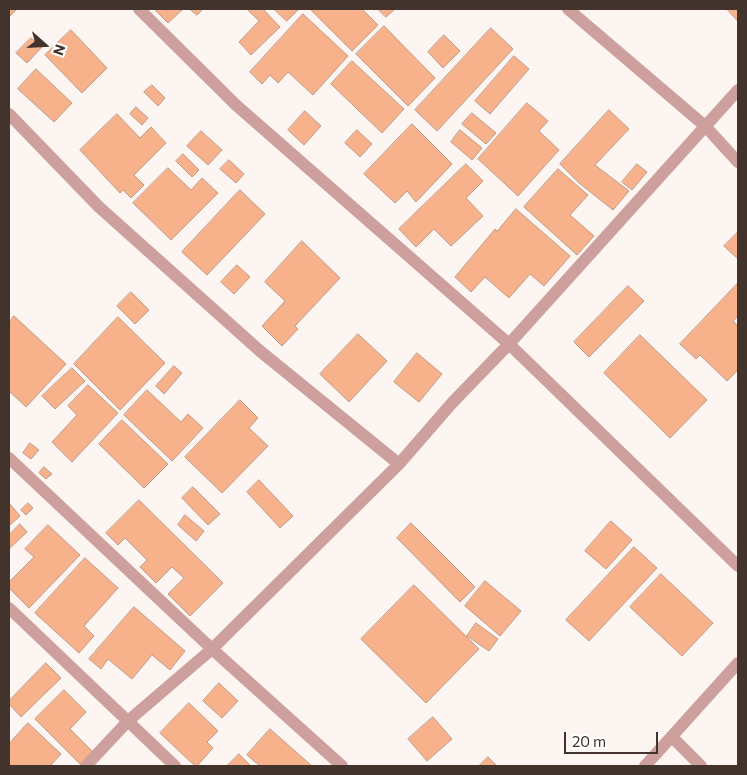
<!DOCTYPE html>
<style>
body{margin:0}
#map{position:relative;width:747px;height:775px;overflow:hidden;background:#fdf5f1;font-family:Commissioner,sans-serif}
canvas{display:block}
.frame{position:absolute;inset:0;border:10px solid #42342c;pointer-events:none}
.north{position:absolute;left:20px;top:20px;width:50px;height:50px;-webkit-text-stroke:4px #fff;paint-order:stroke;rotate:109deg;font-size:14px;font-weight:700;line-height:20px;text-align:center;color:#42342c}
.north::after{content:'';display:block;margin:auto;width:18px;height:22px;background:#42342c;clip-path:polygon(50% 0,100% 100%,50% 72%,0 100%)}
.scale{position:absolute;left:564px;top:732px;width:94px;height:22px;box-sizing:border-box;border:2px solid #42342c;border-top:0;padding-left:6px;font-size:15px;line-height:18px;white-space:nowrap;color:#42342c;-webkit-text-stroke:4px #fff;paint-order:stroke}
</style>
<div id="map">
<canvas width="747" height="775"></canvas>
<div class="frame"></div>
<div class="north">N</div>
<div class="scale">20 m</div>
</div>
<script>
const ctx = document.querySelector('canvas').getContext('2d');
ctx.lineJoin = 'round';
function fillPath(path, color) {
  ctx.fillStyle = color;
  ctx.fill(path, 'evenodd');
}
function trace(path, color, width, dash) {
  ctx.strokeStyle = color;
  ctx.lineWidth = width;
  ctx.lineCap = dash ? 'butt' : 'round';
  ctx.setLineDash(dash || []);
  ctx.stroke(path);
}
const building = new Path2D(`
 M9 9H17L9 17Z
 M159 9H181L182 10 168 23 156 11Z
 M190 9H203L197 15Z
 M247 9H263L280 27 251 55 239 42 259 21Z
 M274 9H299L287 21Z
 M312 9H362L378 25 352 51 311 10Z
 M378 9H395L386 17Z
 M727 9H738V21Z
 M303 14 348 56 313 95 288 72 278 83 270 75 262 84 250 72Z
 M384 26 435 78 408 106 356 54Z
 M491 28 513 49 437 131 415 110Z
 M71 30 107 68 82 93 45 55Z
 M444 35 460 51 443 68 428 52Z
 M31 38 42 47 27 63 16 53Z
 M514 56 529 69 490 114 475 101Z
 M352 61 404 109 382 133 331 84Z
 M36 69 72 103 54 122 18 89Z
 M152 85 165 98 158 106 144 92Z
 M527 103 548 121 539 131 559 150 518 196 478 159Z
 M136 107 148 118 142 125 130 114Z
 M609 110 629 129 595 165 629 191 613 210 579 183 560 164Z
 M305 111 321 126 304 145 288 130Z
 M472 113 496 133 486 144 462 124Z
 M117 114 140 138 151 127 166 143 134 175 144 185 131 198 123 190 120 193 80 150Z
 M412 124 452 164 416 202 407 191 395 203 364 174Z
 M357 130 372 144 360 157 345 143Z
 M460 130 482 148 472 160 451 142Z
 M201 131 222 150 208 165 187 146Z
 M183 154 199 170 192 177 176 161Z
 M229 160 244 174 236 183 220 169Z
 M466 164 483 181 466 198 483 216 451 246 434 229 416 247 399 229Z
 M637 164 647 172 632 190 622 182Z
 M168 168 191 190 202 178 218 193 171 240 133 203Z
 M558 169 588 195 570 215 594 236 577 255 524 207Z
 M240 190 265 214 207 275 182 252Z
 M516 209 570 256 544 286 530 274 509 298 485 277 471 292 455 277 495 229 497 231Z
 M738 232V259L724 246Z
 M302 241 340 278 295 326 298 329 282 346 262 326 285 301 265 282Z
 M237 265 250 277 234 294 221 282Z
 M738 283V316L733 321 738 326V370L727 381 700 355 696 359 680 344Z
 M628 286 644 301 589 357 574 342Z
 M131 292 149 310 135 324 117 306Z
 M14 316 66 364 26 407 9 391V323Z
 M118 317 165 363 120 410 74 364Z
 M358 334 387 361 349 402 320 374Z
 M640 335 707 400 670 438 604 373Z
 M417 353 442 374 419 402 394 382Z
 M174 366 182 373 164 394 156 386Z
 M72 368 85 381 55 409 42 396Z
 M88 385 118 413 72 462 52 442 77 415 68 406Z
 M147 390 181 422 188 414 203 428 172 461 124 415Z
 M240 400 258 418 249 428 268 446 222 493 185 457Z
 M122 420 168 464 144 488 99 444Z
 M30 443 39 450 31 459 23 453Z
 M44 467 52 474 46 479 39 473Z
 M259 480 293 516 280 528 247 492Z
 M193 487 220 514 208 525 182 498Z
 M139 500 223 583 190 616 168 594 184 578 172 567 156 583 140 567 147 560 125 538 118 545 106 533Z
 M9 503 20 516 9 526Z
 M28 503 33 508 26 515 21 510Z
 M185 515 204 531 196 541 178 525Z
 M611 521 632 540 606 569 585 551Z
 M411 523 475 587 460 602 397 538Z
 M20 524 27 532 9 549V535Z
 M48 525 80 555 29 608 9 588V582L34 557 25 549Z
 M634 547 657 568 589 641 566 620Z
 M85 558 118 588 84 626 94 636 79 653 35 613Z
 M661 574 713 623 682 656 630 607Z
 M485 581 521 611 500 636 465 606Z
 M414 585 479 649 426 703 361 639Z
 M134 607 185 651 170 670 152 655 132 679 108 659 101 669 89 659Z
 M476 623 498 639 489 651 467 636Z
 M46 663 61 678 21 717 9 704V701Z
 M219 683 238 701 222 718 203 701Z
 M64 690 86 712 70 729 94 753 81 765 35 719Z
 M189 703 218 731 207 742 213 748 197 766H195L160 733Z
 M433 717 452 739 427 761 408 739Z
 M28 723 61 754 50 766H9V744Z
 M270 729 312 766H260L247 755Z
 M239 754 251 766H227Z
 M488 757 497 766H479Z`);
fillPath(building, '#f7b28b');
trace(building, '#be9b88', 1);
trace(new Path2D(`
 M139 9 236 105 509 344 738 566
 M568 9 705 126 738 162
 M9 114 99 207 260 351 399 464
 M9 458 212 649 342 766
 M9 608 175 766
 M672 737 701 766
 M86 766 128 721 212 649 399 464 452 403 509 344 738 90
 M645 766 738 663`), '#cda09e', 12);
</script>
